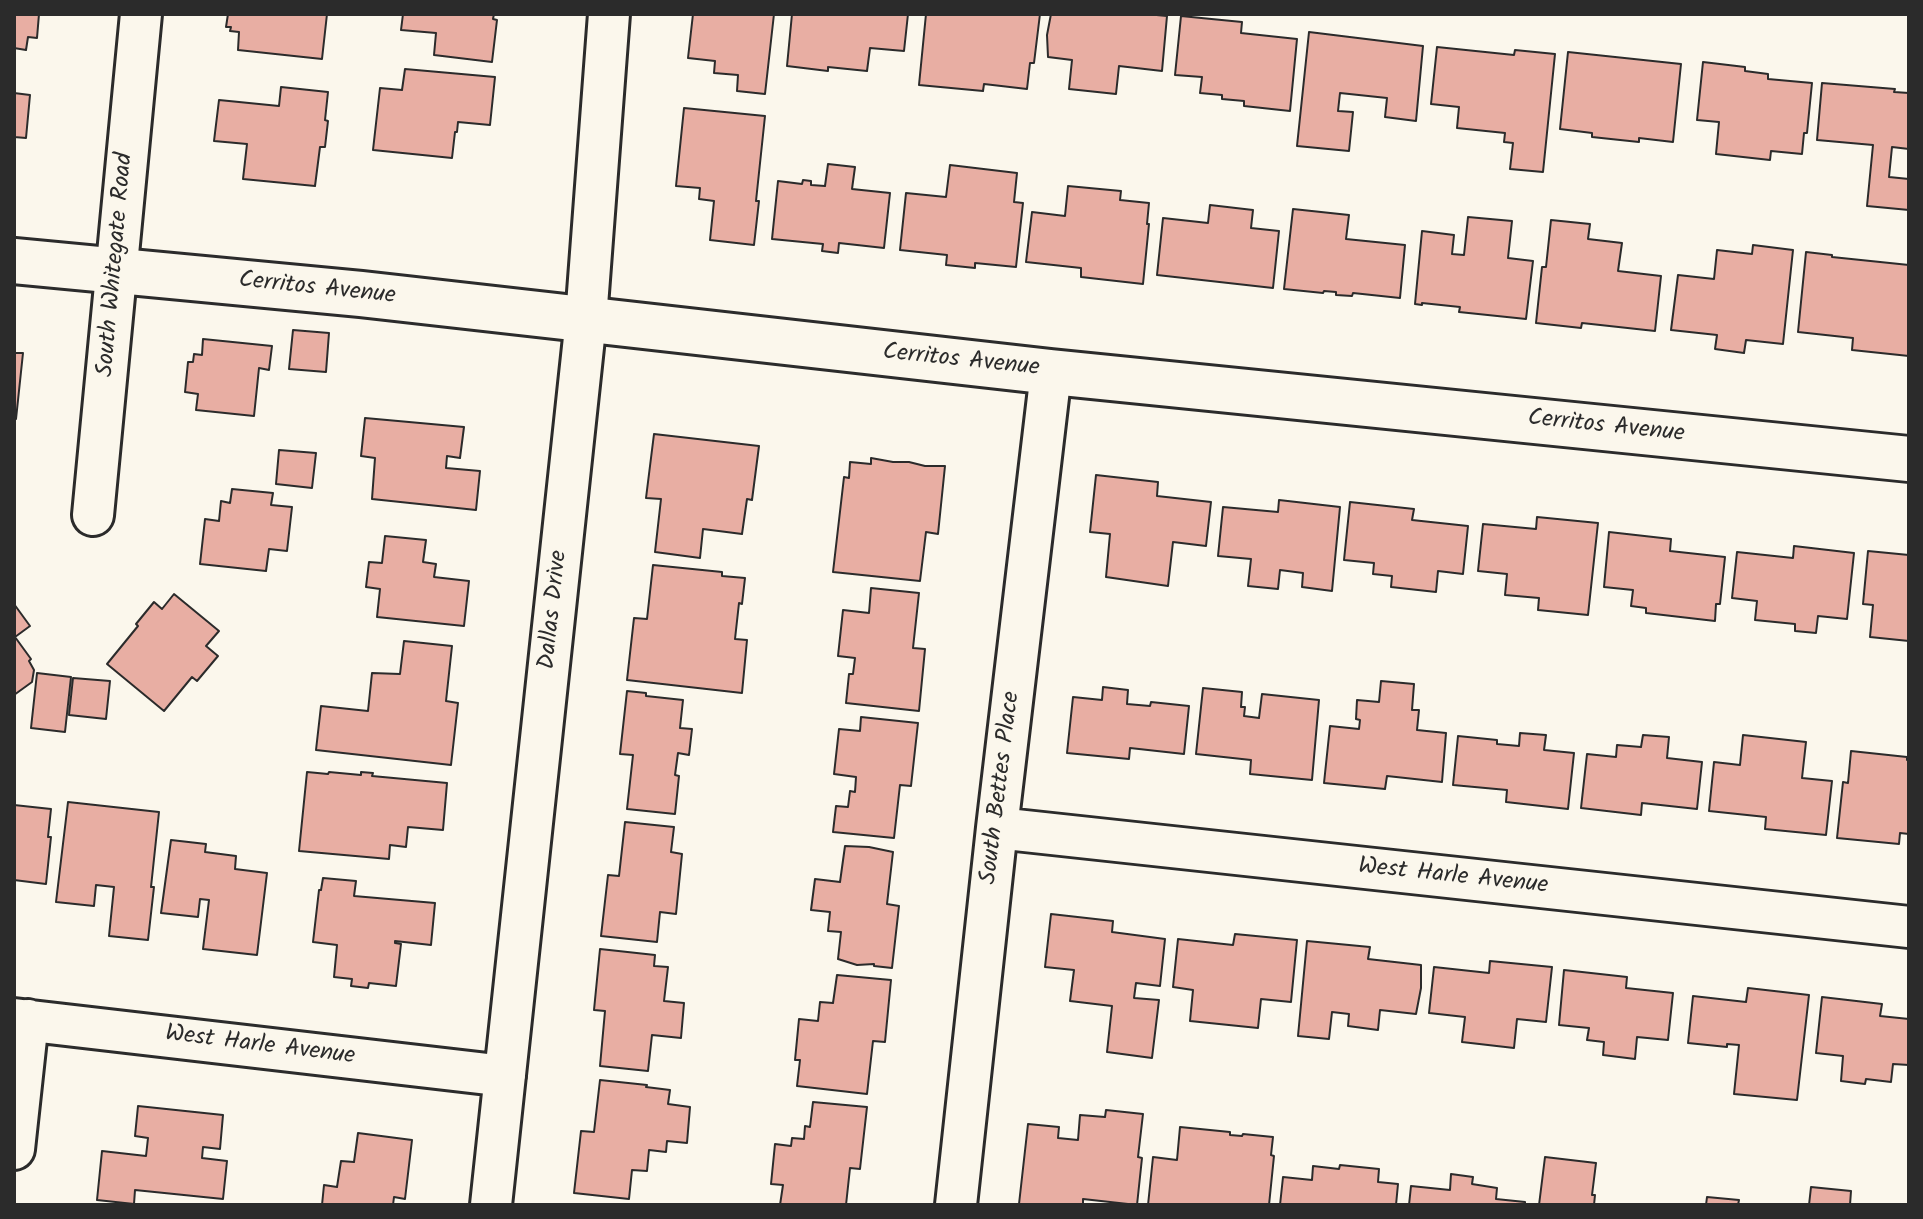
<!DOCTYPE html>
<style>
body{margin:0}
#map{position:relative;width:1923px;height:1219px;overflow:hidden;background:#fbf7ec;font-family:Kalam,sans-serif}
canvas{display:block}
.frame{position:absolute;inset:0;border:16px solid #2b2b2b;pointer-events:none}
</style>
<div id="map">
<canvas width="1923" height="1219"></canvas>
<div class="frame"></div>
</div>
<script>
const ctx = document.querySelector('canvas').getContext('2d');
ctx.lineJoin = 'round';
function fillPath(path, color) {
  ctx.fillStyle = color;
  ctx.fill(path, 'evenodd');
}
function trace(path, color, width, dash) {
  ctx.strokeStyle = color;
  ctx.lineWidth = width;
  ctx.lineCap = dash ? 'butt' : 'round';
  ctx.setLineDash(dash || []);
  ctx.stroke(path);
}
function label(font, color, halo, rows, align = 'center') {
  ctx.font = font + ' Kalam,sans-serif';
  ctx.lineWidth = 6;
  ctx.setLineDash([]);
  ctx.textBaseline = 'middle';
  ctx.strokeStyle = halo;
  ctx.fillStyle = color;
  for (const [text, x, y, turn = 0] of rows) {
    ctx.save();
    ctx.translate(x, y);
    ctx.rotate((+turn || 0) * Math.PI / 180);
    ctx.textAlign = isNaN(turn) ? turn : align;
    if (halo) ctx.strokeText(text, 0, 0);
    ctx.fillText(text, 0, 0);
    ctx.restore();
  }
}
const building = new Path2D(`
 M14 14H39L37 38 28 37 26 50 14 48Z
 M228 14H327L322 59 238 50 239 32 230 31 231 27H226Z
 M403 14H494L493 19 497 20 492 62 434 55 436 33 401 30Z
 M693 14H774L765 94 737 91 738 75 714 73 715 61 688 58Z
 M792 14H908L904 51 870 48 867 71 828 67V71L787 66Z
 M926 14H1040L1034 63H1030L1027 89 984 84 983 91 919 85Z
 M1051 14H1146L1167 16 1162 71 1119 66 1116 94 1069 89 1072 60 1048 57 1047 35Z
 M1181 16 1242 22 1241 33 1297 39 1290 111 1244 106V101L1222 99V95L1200 93 1202 77 1175 75Z
 M1309 32 1423 46 1416 121 1385 117 1387 98 1340 93 1338 111 1353 112 1349 151 1297 146Z
 M1437 47 1514 55 1515 50 1555 54 1543 172 1510 169 1513 143 1504 142 1505 133 1457 128 1459 107 1431 104Z
 M1568 52 1681 64 1673 142 1639 138V142L1592 137V133L1560 129Z
 M1703 62 1745 67V71L1768 74V79L1812 83 1807 133H1804L1802 154 1771 151 1770 160 1716 154 1719 122 1697 120Z
 M405 69 495 77 490 125 458 122 457 132H455L452 158 373 150 380 88 402 90Z
 M1822 83 1895 89 1894 92 1909 93V149L1892 147 1889 177 1909 179V210L1867 206 1873 145 1817 140Z
 M281 87 328 92 325 120 328 121 325 147H320L315 186 243 179 247 144 214 141 219 100 279 106Z
 M14 93 30 95 26 138 14 137Z
 M684 108 765 116 756 201H759L754 245 710 240 714 201 699 199 700 188 676 186Z
 M828 164 855 167 852 189 890 193 884 248 839 243 838 253 822 251 823 244 772 239 778 181 802 184 803 180 811 181V185L825 186Z
 M950 165 1017 173 1014 202 1023 203 1016 267 975 263V268L946 265 947 255 900 250 906 193 946 197Z
 M1068 186 1121 191 1120 200 1149 203 1147 224H1149L1143 284 1081 277V268L1026 262 1032 212 1065 216Z
 M1210 205 1253 210 1251 228 1279 231 1273 288 1157 275 1163 218 1208 223Z
 M1293 209 1349 215 1346 239 1405 245 1400 298 1353 293 1352 296 1336 295V292L1324 291 1323 293 1284 289Z
 M1468 217 1512 221 1508 258 1533 261 1526 319 1459 312 1460 307 1422 303V305L1415 304 1422 231 1454 235 1452 254 1464 255Z
 M1551 220 1590 224 1588 239 1622 243 1618 271 1661 276 1655 331 1582 323 1581 328 1536 323 1542 267H1546Z
 M1753 245 1793 250 1783 344 1746 340 1744 353 1715 349 1717 335 1671 330 1678 275 1714 279 1717 250 1752 254Z
 M1806 252 1832 255V257L1909 265V356L1852 350 1853 338 1798 332Z
 M293 330 329 333 326 372 289 369Z
 M203 339 272 346 269 370 259 368 254 416 196 410 198 394 185 392 188 362H193L194 354 202 355Z
 M14 353H23L16 419 14 418Z
 M365 418 464 427 460 458 447 456 446 468 480 471 476 510 372 499 375 458 361 456Z
 M654 434 759 446 752 500 747 499 742 534 703 529 700 558 655 552 661 499 646 498Z
 M279 450 316 453 312 488 276 484Z
 M871 458 893 462H909L925 466H945L938 534 926 532 920 581 833 572 844 477 849 478 850 462 871 464Z
 M1096 475 1158 482 1157 496 1211 502 1206 546 1173 542 1168 586 1106 577 1110 534 1090 532Z
 M232 489 273 493 271 505 292 507 287 551 269 549 266 571 200 564 205 519 219 521 221 501 230 503Z
 M1279 500 1340 507 1332 591 1302 587 1303 573 1280 570 1278 589 1248 586 1251 559 1218 556 1223 507 1278 512Z
 M1350 502 1414 509 1412 520 1468 526 1463 574 1438 571 1436 592 1391 587 1392 576 1373 574 1374 563 1344 560Z
 M1537 517 1598 523 1588 615 1538 610 1539 598 1505 595 1507 574 1478 571 1483 524 1536 529Z
 M1609 532 1671 539 1670 551 1725 557 1720 604H1716L1715 621 1646 613V608L1631 606 1633 590 1604 587Z
 M385 536 426 540 423 562 436 564 434 577 469 581 464 626 377 617 380 589 366 587 369 562 382 563Z
 M1794 546 1854 553 1847 619 1818 616 1816 633 1795 631V624L1755 620 1757 601 1732 598 1737 552 1793 558Z
 M1868 551 1909 555V641L1870 637 1873 605 1863 604Z
 M653 565 722 572V576L745 578 742 604 739 603 735 639 747 640 742 693 627 680 634 618 647 619Z
 M871 588 919 593 913 648 925 649 919 711 846 703 849 674H853L855 658 838 656 843 610 869 613Z
 M174 594 219 631 206 646 218 656 197 681 192 677 164 711 107 664 138 626 136 624 154 602 162 609Z
 M14 604 30 626 15 637 31 659 29 661 34 670 32 682 14 695Z
 M404 641 452 646 446 701 458 703 451 765 316 750 321 706 368 711 372 673 400 674Z
 M37 673 71 677 65 732 31 728Z
 M73 678 110 681 106 719 69 715Z
 M1381 681 1414 684 1412 710H1419L1417 730 1446 733 1442 782 1387 776 1385 789 1324 783 1330 726 1359 729 1360 720 1356 719 1357 700 1379 702Z
 M1103 687 1128 690 1127 704 1150 706 1151 702 1189 706 1184 754 1130 748 1129 759 1067 753 1073 697 1102 700Z
 M1203 688 1242 692 1241 707H1245L1244 716 1259 718 1262 694 1319 700 1312 780 1250 774 1251 760 1196 754Z
 M627 691 646 693V696L683 700 680 728 692 729 689 755 678 753 675 775 679 776 675 814 627 809 633 755 620 754Z
 M861 717 918 723 911 786 900 785 894 838 833 832 836 806 848 807 850 791 855 792 856 777 834 774 839 729 860 731Z
 M1520 733 1546 735 1544 750 1574 753 1568 809 1506 802 1507 790 1453 785 1458 736 1497 740V744L1519 746Z
 M1643 735 1669 737 1667 758 1702 762 1697 809 1642 803 1641 815 1581 808 1587 754 1616 757 1617 745 1641 747Z
 M1743 735 1806 742 1802 778 1832 781 1826 835 1765 829 1766 817 1709 811 1714 762 1740 765Z
 M1851 751 1907 757V760H1909V834L1900 833 1899 844 1837 838 1843 782 1848 783Z
 M307 772 328 774 329 772 361 775V772L373 773 372 776 447 783 443 830 408 827 406 847 390 845 389 859 299 851Z
 M68 802 159 812 151 887H154L148 940 109 936 114 887 96 885 94 906 56 902Z
 M14 805 51 809 48 837H51L46 884 14 880Z
 M625 822 674 827 671 852 682 854 676 914 660 912 657 942 601 936 608 875 619 876Z
 M171 840 206 844 205 852 236 856 235 869 267 873 257 955 203 949 209 900 200 899 198 917 161 913Z
 M845 846 869 847 893 852 887 904 899 906 892 968 874 966V964L857 965 838 959 841 932 828 931 830 912 811 910 815 879 840 882Z
 M323 878 356 881 354 896 435 903 431 945 395 941V943L401 944 396 986 369 983 368 988 351 986 352 979 334 977 337 945 313 942 319 890H321Z
 M1051 914 1113 921 1112 932 1165 939 1160 986 1136 983 1134 998 1159 1000 1152 1058 1107 1052 1112 1006 1070 1001 1074 970 1045 967Z
 M1235 934 1297 940 1291 1002 1261 999 1258 1028 1190 1021 1193 990 1173 987 1178 939 1233 945Z
 M1307 941 1370 947 1368 959 1421 965V988L1416 1014 1380 1010 1378 1030 1348 1026 1349 1014 1332 1012 1329 1039 1298 1036Z
 M600 949 655 955 654 966 668 967 664 1001 684 1003 681 1038 652 1035 648 1071 600 1066 605 1011 594 1010Z
 M1490 961 1552 967 1546 1022 1517 1019 1514 1048 1462 1042 1465 1017 1429 1013 1434 967 1489 973Z
 M1564 970 1627 977 1626 988 1673 993 1668 1040 1637 1037 1635 1059 1603 1055 1604 1042 1587 1040 1589 1028 1559 1025Z
 M837 975 891 980 885 1042 873 1041 867 1094 797 1086 800 1060H795L799 1019 818 1021 820 1002 833 1003Z
 M1748 988 1809 995 1797 1100 1734 1094 1739 1045 1727 1044V1047L1688 1043 1693 996 1746 1002Z
 M1822 997 1882 1004 1880 1016 1909 1019V1065L1893 1064 1891 1082 1866 1079 1865 1084 1841 1081 1843 1056 1816 1053Z
 M600 1080 647 1085 646 1087 670 1090 668 1104 690 1107 687 1143 667 1141 666 1152 649 1150 647 1171 632 1170 629 1199 574 1193 581 1131 594 1132Z
 M813 1102 867 1107 860 1169 850 1168 846 1205H780L783 1185 771 1184 775 1144 791 1146 792 1138 804 1139 805 1126 810 1127Z
 M138 1106 223 1115 220 1149 203 1147 202 1158 227 1161 223 1199 135 1190 134 1204 97 1200 102 1151 146 1156 148 1138 135 1136Z
 M1106 1110 1143 1114 1138 1157 1142 1158 1137 1205 1083 1199V1205L1019 1204 1028 1124 1059 1127 1058 1138 1078 1140 1080 1115 1105 1117Z
 M1180 1127 1230 1132V1135L1242 1136 1243 1134 1273 1137 1271 1155 1274 1156 1269 1205H1148L1153 1157 1177 1160Z
 M358 1133 412 1140 405 1199 394 1197 393 1205H322L324 1185 337 1187 341 1161 354 1162Z
 M1545 1157 1596 1163 1592 1195H1595L1594 1205H1539Z
 M1340 1165 1379 1169 1378 1182 1398 1184 1396 1205H1280L1283 1177 1312 1180 1313 1166 1339 1169Z
 M1451 1174 1473 1177 1472 1184 1497 1188 1496 1199 1525 1202V1205H1409L1411 1186 1450 1190Z
 M1811 1187 1851 1191 1850 1205H1809Z
 M1707 1197 1739 1200 1738 1205H1706Z`);
fillPath(building, '#e8aea3');
trace(building, '#2b2b2b', 2);
const street = new Path2D(`
 M93 515 141 14
 M997 828 1909 927
 M14 1019 505 1076
 M14 1149 28 1020
 M491 1205 586 319 609 14
 M956 1205 997 828 1051 372`);
const secondary = new Path2D(`
 M14 261 361 294 1051 372 1909 459`);
trace(street, '#2b2b2b', 46);
trace(secondary, '#2b2b2b', 50);
trace(street, '#fbf7ec', 40);
trace(secondary, '#fbf7ec', 44);
label('24px', '#2b2b2b', '#fbf7ec', [
 ["South Whitegate Road",117,265,-85],
 ["Cerritos Avenue",317,290,6],
 ["Cerritos Avenue",961,362,6],
 ["Cerritos Avenue",1606,428,6],
 ["Dallas Drive",555,610,-84],
 ["South Bettes Place",1002,788,-83],
 ["West Harle Avenue",1453,878,6],
 ["West Harle Avenue",260,1047,7]
]);
</script>
